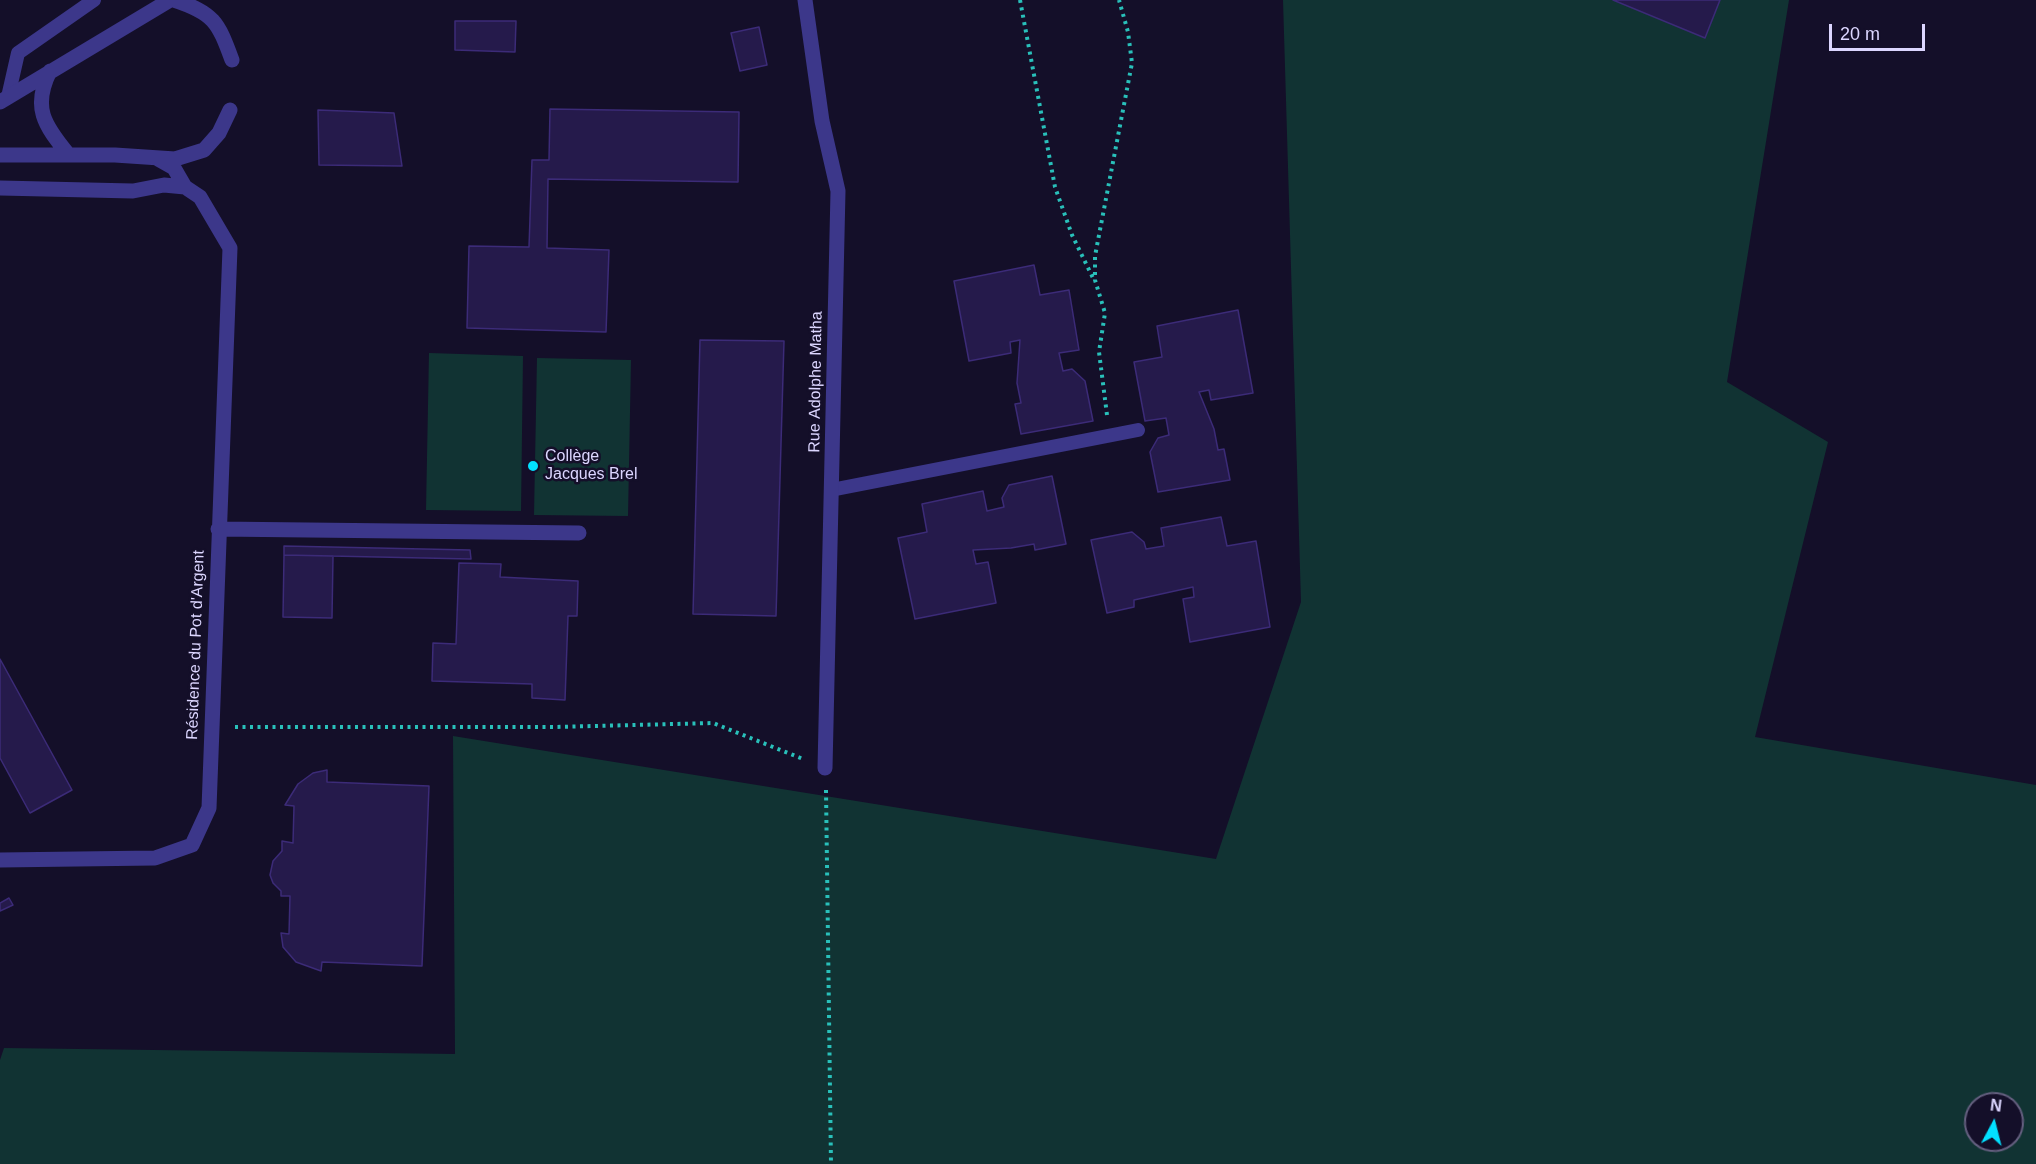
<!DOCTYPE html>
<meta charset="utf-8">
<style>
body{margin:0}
#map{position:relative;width:2036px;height:1164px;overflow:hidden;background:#140f29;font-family:Helvetica,sans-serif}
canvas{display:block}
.north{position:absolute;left:1964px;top:1092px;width:60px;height:60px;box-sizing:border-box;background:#140f29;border:2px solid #645f7f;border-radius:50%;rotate:7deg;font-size:16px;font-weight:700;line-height:24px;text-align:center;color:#dcd6ff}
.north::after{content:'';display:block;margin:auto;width:21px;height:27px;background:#02e0ff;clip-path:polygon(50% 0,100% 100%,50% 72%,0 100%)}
.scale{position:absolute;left:1829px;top:24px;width:96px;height:27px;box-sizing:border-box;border:3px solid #dcd6ff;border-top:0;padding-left:8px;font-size:18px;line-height:21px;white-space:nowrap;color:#dcd6ff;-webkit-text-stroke:4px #140f29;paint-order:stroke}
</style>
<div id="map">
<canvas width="2036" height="1164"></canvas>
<div class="north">N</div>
<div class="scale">20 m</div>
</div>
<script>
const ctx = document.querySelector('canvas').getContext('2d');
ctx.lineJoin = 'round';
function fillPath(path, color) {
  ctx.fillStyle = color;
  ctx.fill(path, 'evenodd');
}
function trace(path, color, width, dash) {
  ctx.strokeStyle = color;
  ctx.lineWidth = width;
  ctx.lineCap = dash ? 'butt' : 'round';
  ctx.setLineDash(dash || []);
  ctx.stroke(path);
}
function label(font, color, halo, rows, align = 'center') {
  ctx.font = font + ' Helvetica,sans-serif';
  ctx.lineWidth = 5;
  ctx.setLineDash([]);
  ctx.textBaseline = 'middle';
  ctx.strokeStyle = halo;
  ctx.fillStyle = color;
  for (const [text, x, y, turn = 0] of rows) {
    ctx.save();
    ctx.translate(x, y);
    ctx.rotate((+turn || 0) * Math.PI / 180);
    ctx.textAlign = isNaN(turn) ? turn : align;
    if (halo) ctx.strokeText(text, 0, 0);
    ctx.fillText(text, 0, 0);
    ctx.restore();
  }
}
fillPath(new Path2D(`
 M1283 0H1789L1727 382 1828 442 1755 737 2036 785V1164H0V1060L4 1048 455 1054 453 736 1216 859 1301 602ZM1976 1104H2012V1140H1976Z
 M429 353 523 356 521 511 426 510Z
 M537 358 631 360 628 516 534 515Z`), '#133');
const building = new Path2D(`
 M1613 0H1720L1705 38Z
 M455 21H516L515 52 455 50Z
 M759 27 767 65 740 71 731 33Z
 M550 109 739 112 738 182 548 179 547 248 609 250 606 332 467 328 469 246 529 247 532 160H549Z
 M318 110 394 113 402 166 319 165Z
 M1034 265 1040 295 1069 290 1079 350 1059 353 1063 371 1072 369 1085 381 1093 421 1021 434 1015 404 1021 403 1017 383 1020 340 1010 342 1011 353 969 361 954 281Z
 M1238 310 1253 393 1211 400 1209 390 1199 392 1214 429 1218 450 1224 449 1230 480 1158 492 1150 452 1158 438 1169 435 1166 418 1145 421 1134 362 1162 357 1157 326Z
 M700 340 784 341 776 616 693 614Z
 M1052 476 1066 544 1035 550 1034 544 1011 548 973 550 976 564 988 562 996 603 915 619 898 538 927 532 922 504 983 491 987 511 1004 507 1002 498 1009 485Z
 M1221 517 1227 546 1256 541 1270 627 1190 642 1183 599 1194 597 1193 587 1134 600V607L1107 613 1091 540 1132 532 1144 542 1146 549 1164 546 1161 528Z
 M284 546 470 550 471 559 284 555Z
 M284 555 333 556 332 618 283 617Z
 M459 563 501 564 500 577 578 581 577 616H568L565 700 532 698V684L432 681 433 643 456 644Z
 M0 659 72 790 30 813 0 758Z
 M327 770V782L429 786 422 966 322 962 321 971 296 962 283 947 281 933 289 934 290 896H281V891L273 883 270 875 273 861 282 851V841L293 843 294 806 285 805 298 784 313 773Z
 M9 898 13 905 0 911V903Z`);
fillPath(building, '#251a4b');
trace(building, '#3c2b78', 1.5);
trace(new Path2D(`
 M1020 0 1055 187 1072 235 1094 280
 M1107 415 1099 352 1105 313 1095 280V256L1132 63 1128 32 1119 0
 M235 727H554L713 723 803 759
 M826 790 831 1164`), '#29c0ba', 4, [3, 4.5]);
trace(new Path2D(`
 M8 97 18 53 94 0
 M831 490 1138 430`), '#3c378a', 14);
trace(new Path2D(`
 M174 0C214 13 218 22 232 60
 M805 0 822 121 838 191 825 768
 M50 71C32 107 44 125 68 154
 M0 102 170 0
 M0 155H115L175 159 204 150 219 133 230 110
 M158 159 174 168 185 187
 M0 188 133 191 164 185 185 187 200 197 230 248 209 808 192 845 155 858 0 860
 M218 529 579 533`), '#3c378a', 15);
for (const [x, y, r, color] of [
 [533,466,6,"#02e0ff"]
]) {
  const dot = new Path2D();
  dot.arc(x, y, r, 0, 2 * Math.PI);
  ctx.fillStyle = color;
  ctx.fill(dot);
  trace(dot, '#140f29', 2);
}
label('16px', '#dcd6ff', '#140f29', [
 ["Rue Adolphe Matha",816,382,-89],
 ["Résidence du Pot d'Argent",196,645,-88]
]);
label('16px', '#dcd6ff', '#140f29', [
 ["Collège",545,457],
 ["Jacques Brel",545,475]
], 'left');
</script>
